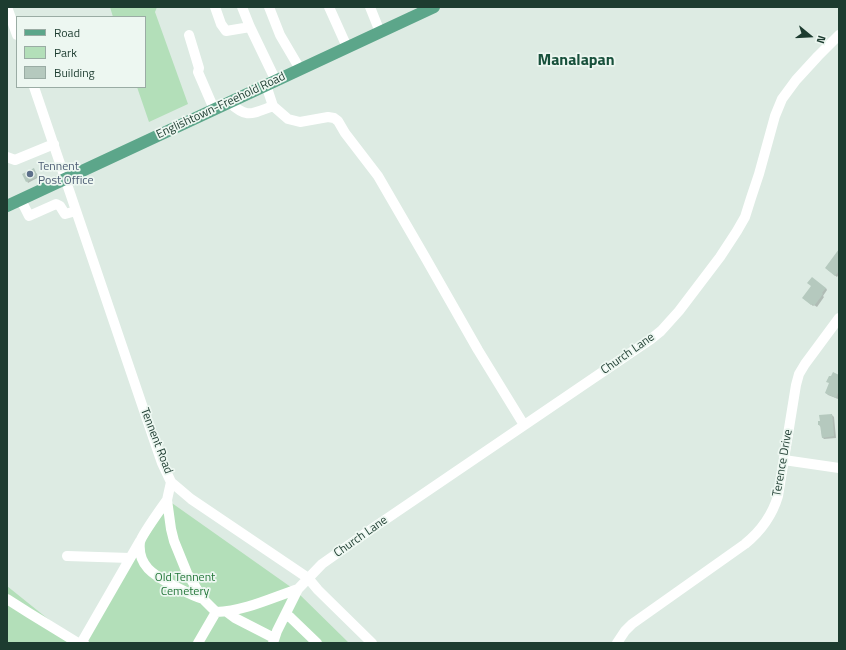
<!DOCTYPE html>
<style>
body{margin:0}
#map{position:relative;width:846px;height:650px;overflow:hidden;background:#ddebe3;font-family:"Titillium Web",sans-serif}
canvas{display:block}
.frame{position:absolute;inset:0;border:8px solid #1d3c30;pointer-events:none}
.legend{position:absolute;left:16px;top:16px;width:130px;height:72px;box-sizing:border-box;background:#edf7f1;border:1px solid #9aaca4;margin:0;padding:5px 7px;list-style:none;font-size:12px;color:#1d3c30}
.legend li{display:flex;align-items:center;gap:8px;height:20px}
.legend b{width:20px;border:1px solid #9aaca4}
.north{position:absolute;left:790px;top:16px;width:40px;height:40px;-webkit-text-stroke:3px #edf7f1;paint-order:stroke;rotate:108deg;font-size:11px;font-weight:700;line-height:16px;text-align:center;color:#1d3c30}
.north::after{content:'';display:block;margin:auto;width:14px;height:18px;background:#1d3c30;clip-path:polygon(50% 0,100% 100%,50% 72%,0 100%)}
</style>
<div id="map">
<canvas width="846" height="650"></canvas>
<div class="frame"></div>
<ul class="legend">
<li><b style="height:5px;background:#5ca68a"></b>Road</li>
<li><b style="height:11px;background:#b3dfb9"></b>Park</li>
<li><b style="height:11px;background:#b5c9be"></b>Building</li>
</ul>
<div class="north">N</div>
</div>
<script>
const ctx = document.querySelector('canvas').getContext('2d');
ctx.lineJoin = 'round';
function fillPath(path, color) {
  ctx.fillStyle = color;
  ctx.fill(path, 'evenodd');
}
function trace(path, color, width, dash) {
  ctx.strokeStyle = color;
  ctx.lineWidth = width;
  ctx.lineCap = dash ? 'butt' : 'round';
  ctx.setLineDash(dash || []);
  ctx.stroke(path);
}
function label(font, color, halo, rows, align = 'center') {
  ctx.font = font + ' "Titillium Web",sans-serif';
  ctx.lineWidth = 3.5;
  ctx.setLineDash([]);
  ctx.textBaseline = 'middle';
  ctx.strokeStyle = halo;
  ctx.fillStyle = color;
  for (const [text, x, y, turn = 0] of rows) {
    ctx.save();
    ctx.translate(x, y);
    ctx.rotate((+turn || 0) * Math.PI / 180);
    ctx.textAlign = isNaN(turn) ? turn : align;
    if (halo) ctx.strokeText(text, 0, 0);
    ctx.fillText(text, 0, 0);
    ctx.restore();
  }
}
fillPath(new Path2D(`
 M110 7H157L155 12 188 104 149 122 137 87H145V17H113Z
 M169 501 295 590 349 643H84Z
 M7 586 78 643H7Z`), '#b3dfb9');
fillPath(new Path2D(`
 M34 170 39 177 28 183 27 181Z
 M839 251V274L837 277 828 270Z
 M826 288 827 290 823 296 824 297 817 307 814 305 813 306 805 299Z
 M839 376V395L838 399 828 395 826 393 830 384Z
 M832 415 834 417 836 438 824 439 822 437 821 427 819 425Z`), '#0003');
fillPath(new Path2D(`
 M34 168 37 175V177L26 182 22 174Z
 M839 249V272H838L835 276 825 268Z
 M812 277 826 288 822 293 823 294 814 306 812 304 811 305 802 298 811 286 807 283Z
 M833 372 839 375V390L836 398 825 393 829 383 826 382 829 376H831Z
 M832 414 834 436 822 438 820 425H818V421H820L819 415Z`), '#b5c9be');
trace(new Path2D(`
 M7 7 17 35
 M215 7 221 24 226 31 250 27
 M242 7 250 27 276 81
 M269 7 280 35 300 69
 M329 7 347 47
 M370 7 380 32
 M189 35 199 68 198 72 214 109
 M266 85 273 106 288 119 300 122 328 117 334 118 338 121 345 133 378 176 425 257 478 350 524 425
 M34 87 155 443 162 463 171 482 191 499 308 578 318 590 372 643
 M229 102C247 119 251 114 273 106
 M7 157 15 160 54 144
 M21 200 29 216 56 204 60 206 65 214 76 211
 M784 460 839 468
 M171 482 167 500 171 529 174 541 187 573 203 599 216 612C245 611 271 598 298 589
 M167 500C162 507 141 537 140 542 137 567 156 576 174 586 184 591 193 596 203 599
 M67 556 130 558
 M7 599 29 613 78 643
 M227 612 235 618 274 638
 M286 614 291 618 317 643
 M84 643 83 640 140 541
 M198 643 216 612
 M273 643 277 631 298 589 322 564 373 528 651 339 661 331 679 311 720 257 737 231 745 217 751 198 759 174 775 116 782 99 796 80 818 56 839 35
 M617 643 625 631 632 624 745 544C761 531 772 516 778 496L796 385 799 374 805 364 839 318`), '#fff', 10);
trace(new Path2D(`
 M7 206 434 7`), '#5ca68a', 12);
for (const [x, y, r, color] of [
 [30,174,4,"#5c6f8a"]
]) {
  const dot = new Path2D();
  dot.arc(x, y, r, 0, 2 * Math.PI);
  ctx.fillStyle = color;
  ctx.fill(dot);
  trace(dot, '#edf7f1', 1.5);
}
label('12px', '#1d3c30', '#edf7f1', [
 ["Englishtown-Freehold Road",221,106,-25],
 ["Church Lane",628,354,-35],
 ["Tennent Road",156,441,69],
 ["Terence Drive",783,463,-80],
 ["Church Lane",361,537,-35]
]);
label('12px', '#4e5e75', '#edf7f1', [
 ["Tennent",38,167],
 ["Post Office",38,181]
], 'left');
label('12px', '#237739', '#edf7f1', [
 ["Old Tennent",185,578],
 ["Cemetery",185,592]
]);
label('bold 16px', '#17503b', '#edf7f1', [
 ["Manalapan",576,61]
]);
</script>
